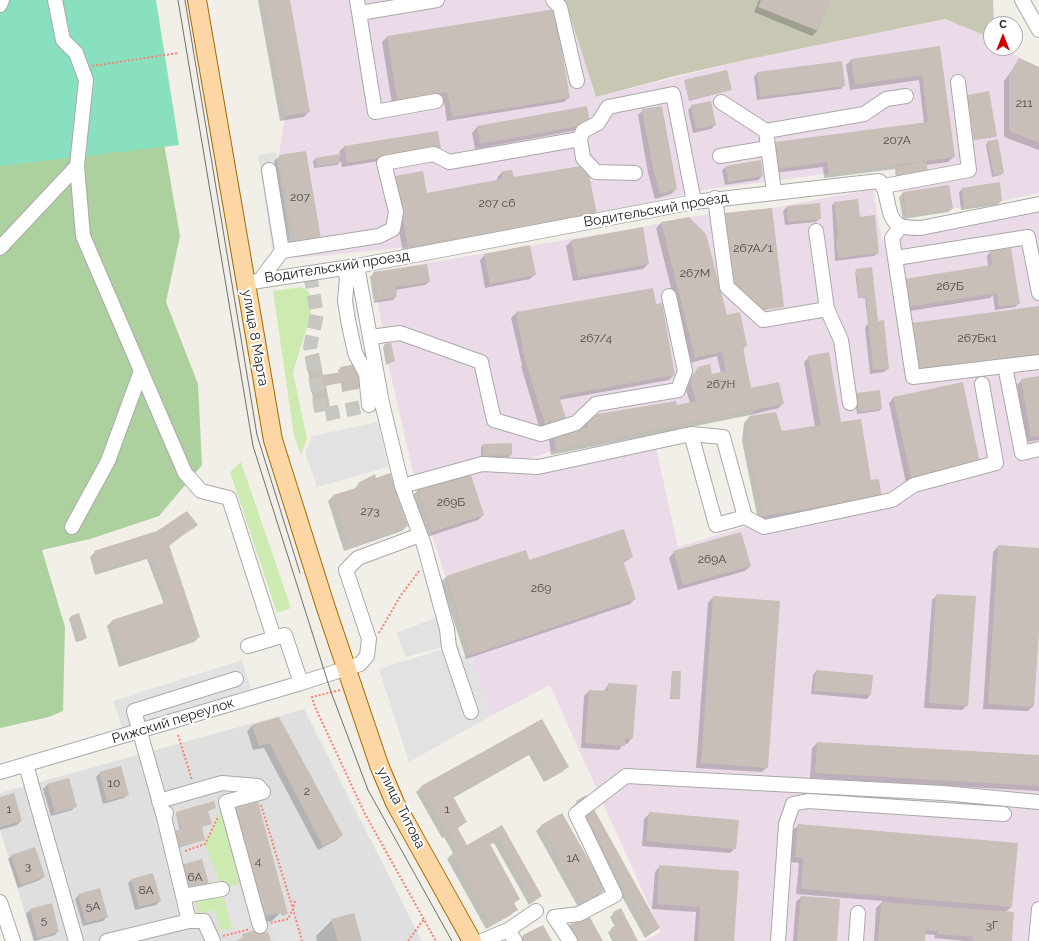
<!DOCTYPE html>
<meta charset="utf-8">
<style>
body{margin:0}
#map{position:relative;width:1039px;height:941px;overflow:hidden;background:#f2efe9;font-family:Raleway,sans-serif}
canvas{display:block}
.north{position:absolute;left:983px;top:16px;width:40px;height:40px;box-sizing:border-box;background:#fff;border:1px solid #a7a7a7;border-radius:50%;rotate:0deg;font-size:11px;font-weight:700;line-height:16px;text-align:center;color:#222}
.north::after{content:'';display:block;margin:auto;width:14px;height:18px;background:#d40000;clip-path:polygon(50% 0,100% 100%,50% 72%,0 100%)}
</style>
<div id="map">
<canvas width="1039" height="941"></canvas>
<div class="north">С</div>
</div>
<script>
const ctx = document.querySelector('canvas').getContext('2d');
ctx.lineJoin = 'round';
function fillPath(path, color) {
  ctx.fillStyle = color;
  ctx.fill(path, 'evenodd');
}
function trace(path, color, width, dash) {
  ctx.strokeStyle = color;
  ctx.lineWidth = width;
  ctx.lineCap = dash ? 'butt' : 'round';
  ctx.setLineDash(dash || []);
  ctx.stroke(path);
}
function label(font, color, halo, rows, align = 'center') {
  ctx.font = font + ' Raleway,sans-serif';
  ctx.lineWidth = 4;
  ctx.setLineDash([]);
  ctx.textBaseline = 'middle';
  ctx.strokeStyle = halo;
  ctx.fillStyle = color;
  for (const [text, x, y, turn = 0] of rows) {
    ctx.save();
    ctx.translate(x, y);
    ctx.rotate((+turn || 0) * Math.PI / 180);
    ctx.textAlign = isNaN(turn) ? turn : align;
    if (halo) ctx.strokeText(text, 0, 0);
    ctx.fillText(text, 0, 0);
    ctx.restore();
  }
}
fillPath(new Path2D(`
 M304 709 422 941H33L0 829V793Z`), '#e0dfdf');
fillPath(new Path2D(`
 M264 0H565L596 97 750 59 946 19 991 38V48H1001L1039 67V193L1002 201 906 216 897 166 894 165 703 190 613 211 408 247 298 258 279 155 285 116Z
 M873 189 882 240 1039 209V941H644L661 932 550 685 491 716 417 489 470 472 656 448 678 547 748 526 763 516 747 435 749 416 755 410 556 450 528 459 483 456 414 476 388 363 373 272 643 227 689 217 772 208Z`), '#ebdbe8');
fillPath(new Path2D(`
 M565 0H993L994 24H991V38L945 19 750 59 679 75 596 97Z`), '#c7c7b4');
fillPath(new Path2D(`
 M301 287 308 291 311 297V313L293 373 307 439 301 455 294 436 273 291Z
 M241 462 291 608 277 613 230 472Z
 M226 802 248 881 222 889 232 929 221 930 215 910 199 914 195 900 222 888 205 844Z`), '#cdebb0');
fillPath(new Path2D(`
 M0 20 164 143 180 236 166 302 198 384 202 465 159 516 90 539 42 550 65 627 63 711 49 717 0 728Z`), '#add19e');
fillPath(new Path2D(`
 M0 0H156L179 145 0 166Z`), '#88e0be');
fillPath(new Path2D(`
 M276 152 291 245 272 248 258 155Z
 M378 422 388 467 317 487 305 453 312 436Z
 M436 618 446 646 406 657 396 633Z
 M459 644 462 657 471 655 491 716 409 762 379 669Z
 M242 660 251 689 123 730 113 701Z
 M248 881 260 926 233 933 222 889Z
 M293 909 302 941H275L270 923 288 919Z`), '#e2e2e2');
fillPath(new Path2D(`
 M258 0H289L309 111 304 117 280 121Z
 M759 0H830L817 31 812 36 754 12Z
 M554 10 569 97 564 102 447 121 443 96 392 104 382 42 387 37Z
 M939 47 954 157 948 162 926 165 927 171 896 178 895 169 824 178 823 167 774 173 771 148 776 143 924 123 919 80 850 90 846 65 851 60Z
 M1020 59 1039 68V150L1004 137V81Z
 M758 73 844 85 841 89 757 100 754 76Z
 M685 81 730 90 689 101Z
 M967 96 996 136 995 137 974 140Z
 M692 106 715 125 711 129 693 133 688 110Z
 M586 107 584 129 475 149 472 133 477 127Z
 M643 110 676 189 671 194 655 199 648 173 638 115Z
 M988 142 1003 172 1001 175 992 177 986 145Z
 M344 147H440L435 152 342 167 341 161 337 165 314 168 313 161 316 159 340 155 339 152Z
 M280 156 320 238 290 248 274 161Z
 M760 162 762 176 758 180 725 185 722 170 726 167Z
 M502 172 596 213 403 252 390 182 395 177 426 194 497 181V178Z
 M948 186 952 209 948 212 903 219 899 197 903 193Z
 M962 189 1001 201 997 205 961 210 959 192Z
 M835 203 859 218 878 253 874 256 835 261 832 205Z
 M787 207 820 218 816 222 785 225 783 211Z
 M726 214 783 306 782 307 763 310 733 285Z
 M661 223 746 346 742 350 751 389 782 404 779 408 750 415 551 455 549 439 554 434 583 429 582 423 690 403 685 386 698 368 711 375 721 373 717 356 690 363 656 228Z
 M572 241 648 264 643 269 573 281 566 246Z
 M990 252 1019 303 1015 307 995 310 993 295 990 298 904 312 899 285 988 266 987 256Z
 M485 255 535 274 530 279 485 288 480 260Z
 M855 270 877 322 888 369 884 372 870 374 865 327 868 324 865 298H858Z
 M374 273 429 282 425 285 395 290 396 296 393 300 374 303 370 277Z
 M652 289 674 375 669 380 559 400 541 433 521 366 522 365 511 318 516 313Z
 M1039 307V358L914 375 908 329 913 324Z
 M385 345 394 361 386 365 383 347Z
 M306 357 323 376 339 373 338 370 341 368 360 386 358 389 342 392 341 383 325 386 328 408 315 411Z
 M809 357 841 423 868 503 758 520 742 441 744 423 749 417 782 432 815 427 804 362Z
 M1039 377V440L1026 442 1017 385 1022 380Z
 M879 391 881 409 879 411 857 414 855 397 857 394Z
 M894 397 979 463 906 483 889 403Z
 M483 445 511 455 509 457 481 458V447Z
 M374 475 407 526 402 531 344 551 328 501 333 496 353 490 359 484Z
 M418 490 483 515 478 520 427 537 413 495Z
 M196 525 169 546 199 637 194 642 119 667 107 626 112 621 164 604 147 559 95 575 90 557 95 552Z
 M998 546 1039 549V616L1033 706 1028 711 983 709 993 552Z
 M526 552 529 561 632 557 623 563 635 599 630 604 466 659 441 582 446 577Z
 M674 552 750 566 745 571 678 590 669 558Z
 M937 595 967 705 962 710 924 708 932 600Z
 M714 597 767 767 762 772 696 768 708 602Z
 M71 616 86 638 83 640 76 642 69 619Z
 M816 671 872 675 870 695 867 699 811 694 813 675Z
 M672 672 679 698 678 699H670Z
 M609 684 632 738 627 744 624 743 619 750 581 748 584 696 589 691H604Z
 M279 718 342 835 337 840 318 850 264 748 253 750 247 731 252 726Z
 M541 720 567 767 562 772 544 782 529 755 453 798 466 822 457 829 467 846 502 826 541 896 529 905 494 843 489 845 519 899 513 904 516 910 511 915 486 929 447 859 453 853 444 837 442 838 416 792 421 787Z
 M817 743 1039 756V791L810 778 812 748Z
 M100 773 128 794 124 798 103 804 96 777Z
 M68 779 75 806 72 810 51 816 43 789 47 785Z
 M0 798 21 821 17 825 0 830Z
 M577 802 659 928 645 938 572 807Z
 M215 808 207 811 211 824 201 827 203 840 178 848 180 831 176 814Z
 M562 814 604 890 599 895 578 907 536 831 541 826Z
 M649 814 735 848 730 853 642 846 644 819Z
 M227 817 286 914 282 916 281 912 272 921 256 924Z
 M799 825 1011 907 1005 913 1011 941H965L934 938 935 935 925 934 924 941H874L876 908 883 901 796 894 799 863 791 862 793 830Z
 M12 856 44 876 40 880 18 888 8 859Z
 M660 866 738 872 733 941H694L696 912 652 909 655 872Z
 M131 880 160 901 156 905 135 910 128 883Z
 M79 895 107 917 103 921 83 926 75 899Z
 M801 897 836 941H793L796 902Z
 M51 904 58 931 55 935 34 941 26 914 30 910Z
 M614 913 637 941H612L608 932 615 927 610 917Z
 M332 920 361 941H317L316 936Z
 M542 926 551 941H518L523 936Z`), '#0003');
fillPath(new Path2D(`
 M264 0H290L310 112 285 116Z
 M761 0H831L818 31 758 7Z
 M555 9 570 98 452 117 447 92 397 100 387 36Z
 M940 46 955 157 829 174 827 162 779 169 775 142 928 122 922 75 855 85 851 59Z
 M1019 58 1039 67V143L1009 131V75Z
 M842 61 845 86 760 97 757 72Z
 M727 70 732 90 689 100 684 80Z
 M989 91 997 136 974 140 967 95Z
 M711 101 716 125 696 129 691 105Z
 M587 106 590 124 480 144 477 126Z
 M662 106 677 189 660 194 653 168 642 109Z
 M438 131 441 148 347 163 344 146Z
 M998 139 1004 173 994 175 987 141Z
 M306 151 321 239 295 243 279 155Z
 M339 154 340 163 317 166 315 158Z
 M761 160 763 176 728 182 726 166Z
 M926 161 928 172 898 176 897 166Z
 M587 165 597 214 408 247 395 176 423 171 427 193 502 179V171L512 170 514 177Z
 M1000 182 1002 201 964 207 962 188Z
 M949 185 953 209 906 216 903 192Z
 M858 199 860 217 875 215 879 253 838 258 836 238 838 237 834 202Z
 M820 203 821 219 788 222 787 206Z
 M772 208 784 307 764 310 734 284 725 213Z
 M689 217 706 234 727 315 740 312 747 346 743 347 751 388 779 382 784 404 556 450 553 433 588 427 586 416 676 401 677 405 696 401 690 380 698 367 710 364 712 374 726 371 722 352 695 358 661 222Z
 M643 227 649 264 578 277 571 240Z
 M530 245 536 275 490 284 484 254Z
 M1011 248 1020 304 999 307 997 293 908 307 904 279 992 265 990 251Z
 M427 264 430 282 396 287 397 297 378 300 373 272Z
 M872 267 878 321 884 320 889 369 873 370 866 297 859 298 856 269Z
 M653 288 656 304 662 303 675 375 559 396 567 422 546 428 525 360 516 312Z
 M1039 306V354L919 370 912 323Z
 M391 343 395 361 388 363 384 344Z
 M829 352 841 422 861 419 871 480 879 479 882 497 763 516 747 435 749 416 776 412 782 431 821 425 808 356Z
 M319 353 323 375 341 372 340 367 357 364 362 387 345 390 343 382 326 385 330 408 316 411 305 356Z
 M1039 376V436L1031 437 1021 379Z
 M963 382 980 463 911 478 893 397Z
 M880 390 882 409 859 412 857 393Z
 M512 443V455L483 456V444Z
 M470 472 484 515 432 532 417 489Z
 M390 473 408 526 350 546 333 495 360 487 358 483 375 474 376 478Z
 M187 511 198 525 169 545 200 637 124 662 112 620 170 601 152 554 100 570 94 551 157 531Z
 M624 529 633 557 623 560 636 599 471 655 446 576 526 550 529 560Z
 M741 532 751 566 683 585 673 551Z
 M998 545 1039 548V631L1034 707 988 704Z
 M936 594 976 596 968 706 929 703Z
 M713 596 780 601 768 768 701 763Z
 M79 613 87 638 79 641 71 616Z
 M816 670 873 675 871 695 814 691Z
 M672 671H681L680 699 670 698Z
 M608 683 637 685 633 739 625 738V746L585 743 589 690 608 691Z
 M279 717 343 835 323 846 269 743 259 746 252 725Z
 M542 719 569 767 550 778 535 751 453 796 467 822 457 827 467 845 502 825 542 896 534 901 499 838 490 844 520 899 514 903 518 910 491 924 452 853 459 849 449 832 447 833 421 786Z
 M817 742 1039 755V786L815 773Z
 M121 766 129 795 107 801 99 772Z
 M69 778 77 807 55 813 47 784Z
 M14 793 22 821 0 827V797Z
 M586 795 660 928 650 934 576 801Z
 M214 801 216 808 208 811 212 824 202 827 205 840 178 847 174 831 181 829 176 812Z
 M258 802 288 914 282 915 281 913 264 916 234 808Z
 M649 812 739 820 736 849 646 841Z
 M562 813 606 890 584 902 541 825Z
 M798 824 1018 843 1012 907 801 889 803 858 795 857Z
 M35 847 45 877 21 885 11 855Z
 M202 859 210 888 188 894 180 865Z
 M659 865 739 871 734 941H698L700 907 657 904Z
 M153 873 161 901 139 907 131 879Z
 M100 888 108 917 86 923 78 894Z
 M801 896 840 899 837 941H797Z
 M881 902 1014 912 1012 941H973V937L938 934V931L926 930 925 941H878Z
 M52 903 59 932 37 938 30 909Z
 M621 908 638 941H618L611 928 619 924 613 912Z
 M354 913 362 941H338L331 919Z
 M588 914 603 941H577L568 926Z
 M543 925 552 941H526L523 935Z
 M264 928 266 933 268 932 271 941H236L243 937 242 934Z`), '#c7bfb8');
trace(new Path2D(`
 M310 274 317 314 310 347 322 415 381 403`), '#c8c6c1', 14, [14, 7]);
const minor = new Path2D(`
 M357 0 375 112 436 101
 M553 0 560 7 577 81
 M1022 0 1039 30
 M0 5 2 0
 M360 13 437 0
 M721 102 766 131 774 192
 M766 131 864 114 886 99 906 96
 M580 139 583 158 596 172 635 173
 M720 156 768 148
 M77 166 83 236 185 473 201 491 229 498 274 638
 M884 186 969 170 958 82
 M715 198 727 287 763 320 827 309 816 231
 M901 226 892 238 913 377 1039 362
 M0 248 77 166 86 80 76 53 63 40 55 0
 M282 251 379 236 393 229 396 212 384 163 434 154 449 162 580 139 583 131 598 123 608 107 673 94 694 202
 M896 258 1028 237 1039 293
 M357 266 382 403 402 486 424 545 447 629 449 647 471 712
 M344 268 347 278 345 301 348 320 355 353 366 374 369 405
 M261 279 282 251 269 170
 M245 283 357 266 694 202 879 181C891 192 884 219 901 226 906 228 915 228 921 228L1039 204
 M827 309 841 340 850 403
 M371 337 400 333 481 362 494 420 541 434 576 423 596 404 678 390 685 371 669 296
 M1005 366 1022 453 1039 449
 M691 434 723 437 745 517
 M402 486 482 464 538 467 691 434 716 525 745 517 764 527 892 500 914 485 996 463 982 384
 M72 527 108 461 141 371
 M248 646 285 635 301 683
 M26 765 76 941
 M0 772 301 683 360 664 367 656 369 639 346 570 358 558 420 535
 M159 801 222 783 258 786 263 792
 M166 813 164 817 134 711 236 679
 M164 817 189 921
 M183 896 222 889
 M0 902 13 941
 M260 926 226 802 263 792
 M508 930 536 911
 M107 941 189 921H204L213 941
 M482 941 508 930 515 941
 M570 941 554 917 579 914 615 895 576 814 626 776 943 793 1039 802
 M778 941 786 824 793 804 808 801 1004 814
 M856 941 858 913
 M1036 941 1039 909`);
const major = new Path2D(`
 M197 0 273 440 325 605 379 765 395 803 472 941`);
trace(minor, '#a9a9a9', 16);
trace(major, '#a06b00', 20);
trace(new Path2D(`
 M92 66 178 53
 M379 633 401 595 419 571
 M340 690 312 697 315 707 365 814 436 941
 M178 735 192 780
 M261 805 293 909 288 919 271 923
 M185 851 205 844 218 817
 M295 901 293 909 302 941
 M223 936 250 929
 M408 941 424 919`), '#fa8072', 2, [2, 2]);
trace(minor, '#fff', 14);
trace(major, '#fcd6a4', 18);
trace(new Path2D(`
 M178 0 253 446 331 692 368 790 452 941
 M185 0 257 435 300 573`), '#707070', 1);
label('12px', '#4b4948', null, [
 ["211",1024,103],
 ["207А",897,140],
 ["207",300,197],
 ["207 с6",497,203],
 ["267А/1",753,248],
 ["267М",695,273],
 ["267Б",950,286],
 ["267/4",596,338],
 ["267Бк1",977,338],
 ["267Н",721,384],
 ["269Б",451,502],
 ["273",370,511],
 ["269А",712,559],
 ["269",541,588],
 ["10",114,783],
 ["2",307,791],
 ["1",9,809],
 ["1",447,809],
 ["1А",573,858],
 ["4",258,861],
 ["3",28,866],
 ["6А",195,877],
 ["8А",146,890],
 ["5А",93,906],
 ["5",44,920],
 ["3Г",992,925]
]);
label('14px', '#222', '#fff', [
 ["Водительский проезд",656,210,-10],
 ["Водительский проезд",337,267,-9],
 ["улица 8 Марта",255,338,80],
 ["Рижский переулок",173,721,-17],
 ["улица Титова",401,808,63]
]);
</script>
